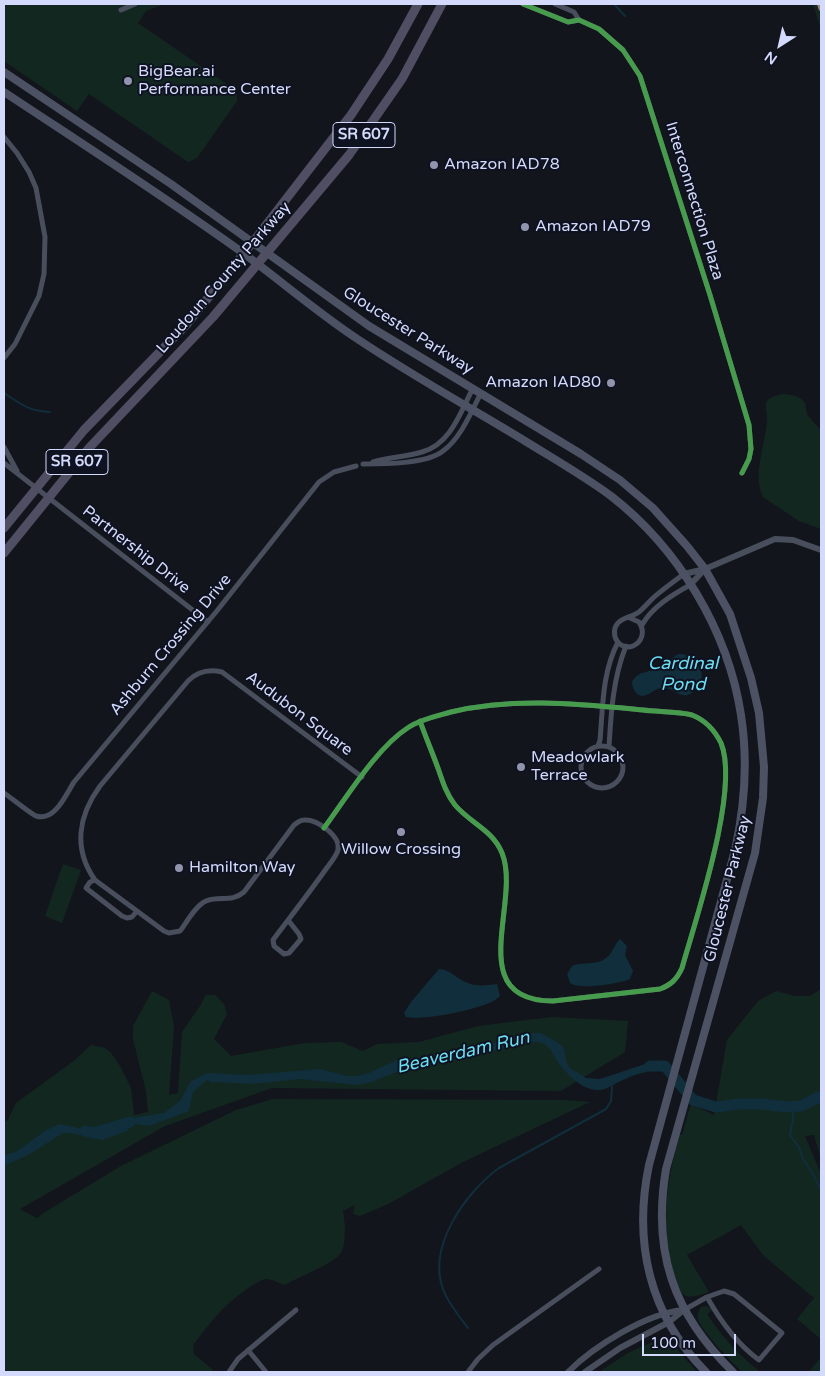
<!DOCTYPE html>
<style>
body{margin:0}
#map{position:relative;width:825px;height:1376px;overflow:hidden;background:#13151c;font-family:"Varela Round",sans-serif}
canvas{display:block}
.frame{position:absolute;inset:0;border:5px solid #d3dafb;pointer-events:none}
.north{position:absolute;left:755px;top:20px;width:50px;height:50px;-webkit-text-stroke:4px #0f1220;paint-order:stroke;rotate:215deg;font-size:14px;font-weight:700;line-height:20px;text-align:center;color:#d3dafb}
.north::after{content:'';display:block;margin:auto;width:18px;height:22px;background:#d3dafb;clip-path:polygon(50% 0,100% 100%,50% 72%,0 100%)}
.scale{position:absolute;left:642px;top:1334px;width:94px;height:22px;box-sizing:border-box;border:2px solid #d3dafb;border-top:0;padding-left:6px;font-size:15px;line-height:18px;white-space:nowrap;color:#d3dafb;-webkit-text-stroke:4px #0f1220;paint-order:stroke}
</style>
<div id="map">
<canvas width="825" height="1376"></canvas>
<div class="frame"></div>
<div class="north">N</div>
<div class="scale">100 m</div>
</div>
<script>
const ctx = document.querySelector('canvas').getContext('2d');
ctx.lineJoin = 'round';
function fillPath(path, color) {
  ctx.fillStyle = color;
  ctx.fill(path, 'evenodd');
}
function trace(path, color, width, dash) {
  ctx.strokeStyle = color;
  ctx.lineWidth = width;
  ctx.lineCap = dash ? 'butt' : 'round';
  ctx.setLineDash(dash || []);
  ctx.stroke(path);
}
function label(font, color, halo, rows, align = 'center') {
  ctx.font = font + ' "Varela Round",sans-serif';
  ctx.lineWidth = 4;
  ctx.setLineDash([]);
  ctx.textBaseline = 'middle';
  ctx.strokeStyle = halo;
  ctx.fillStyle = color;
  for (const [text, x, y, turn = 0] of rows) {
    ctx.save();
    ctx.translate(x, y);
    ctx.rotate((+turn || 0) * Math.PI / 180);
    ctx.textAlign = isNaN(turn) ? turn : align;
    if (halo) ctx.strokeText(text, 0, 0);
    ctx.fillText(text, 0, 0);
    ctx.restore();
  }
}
fillPath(new Path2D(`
 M4 4H165L146 11 138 23 237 91V101L197 158 188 162 89 94 77 111 4 61Z
 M813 4H821V30Z
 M781 394C788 394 799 395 804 402 806 405 806 410 807 414 811 420 816 425 821 430V529L799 521 763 497C752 474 766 444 767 420 768 415 764 407 767 401 770 397 776 396 781 394Z
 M63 864 81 870 62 923 45 916Z
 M821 989V1159L814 1135 805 1136 821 1174V1339L797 1319 814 1298 763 1255 741 1225 687 1255 709 1292C702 1294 693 1298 686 1296 679 1293 677 1284 675 1277 659 1229 666 1182 680 1134L682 1135 691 1104 714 1115 727 1040 758 1001 776 991 795 996H810Z
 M152 991 169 1000 174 1027 169 1095 178 1093 182 1032 200 1006 206 995H215L224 1004 227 1014 214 1039 231 1056 305 1043 341 1042 363 1051 377 1044 419 1042 478 1026 552 1017 628 1021 625 1052 561 1091 272 1088 165 1126 20 1209 37 1218 45 1212 121 1166 236 1110 273 1099 565 1100 590 1102 463 1162 388 1204 360 1216 353 1214 355 1205 343 1211C345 1221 347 1245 340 1254 331 1265 298 1277 285 1285 278 1283 273 1279 266 1279 256 1280 228 1303 221 1311 211 1321 202 1334 193 1345L194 1354 213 1370 212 1372H4V1122L8 1120 16 1103 75 1060 91 1045 105 1048 111 1053 120 1066 131 1088 134 1115 148 1112 146 1091 133 1039V1026Z
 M706 1306 711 1309V1311L707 1314C722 1337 739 1355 760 1372H742C731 1361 703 1333 698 1319 697 1314 699 1311 701 1307Z
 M661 1338 670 1341 697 1372H599L628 1353Z
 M821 1357V1372H809Z`), '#132721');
fillPath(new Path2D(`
 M679 654C702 654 711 683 690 694 681 699 673 688 664 688 656 687 653 693 646 695 638 699 632 689 632 682 638 670 649 673 659 668 667 664 671 657 679 654Z
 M620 939 627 946 625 955 633 971 630 979C619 984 580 990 570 983L567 974 572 966C583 961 596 966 606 958 613 953 614 944 620 939Z
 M439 969C451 969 457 980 468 983 478 987 487 985 497 984L500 996C489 1009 422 1021 406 1017L404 1013 411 1002Z
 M533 1033H541L557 1042 564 1048 566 1061 570 1068 586 1078 600 1079 645 1064 664 1062 665 1066 661 1070C647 1071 635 1074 623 1080 611 1085 605 1093 591 1089 578 1086 565 1072 558 1062 554 1057 552 1050 547 1046 543 1042 538 1042 532 1042L402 1070 371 1082 358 1085 300 1079 252 1084 218 1082 213 1083 207 1080 193 1092 189 1111 149 1126 135 1124 129 1127 127 1131 102 1140 71 1133H63L30 1154 4 1166V1155L16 1152 46 1130 60 1124 92 1131H102L132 1118 164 1113 180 1101 191 1081 208 1073 248 1075 320 1069 347 1076H357L369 1073 397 1060 423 1057 494 1043Z`), '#102e3b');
trace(new Path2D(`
 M614 4 625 16
 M4 393C21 404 28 411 50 412
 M793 1106V1120L790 1135 799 1147 803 1159 813 1174 821 1190
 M468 1328C459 1316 448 1303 443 1289 427 1246 466 1192 499 1168L606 1109 611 1101 612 1087`), '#102e3b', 2);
trace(new Path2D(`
 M650 1066H665L693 1100 716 1107 739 1104H762L786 1107 801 1106 821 1096
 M85 1131 94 1133 130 1122`), '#102e3b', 11);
trace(new Path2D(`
 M523 4 568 22 579 20 599 29 623 50 640 76 710 295 749 425 751 449 749 459 742 473
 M555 4 574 12 579 20
 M121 10 135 4
 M4 137 17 153 29 172 36 188 45 237 44 274 39 296 15 344 4 358
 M4 447 17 471
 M373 462C389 457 406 457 422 452 451 444 461 411 473 388
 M4 463 208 622
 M363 464C384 464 427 464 443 451 461 438 471 412 481 393
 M630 618 639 622C651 640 628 656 617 641 613 635 614 627 618 623 623 617 632 617 639 612 644 608 648 603 653 598 662 590 673 582 684 574
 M642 625C652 607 672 595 690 585
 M581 767a21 21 0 1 1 42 0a21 21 0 1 1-42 0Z
 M598 746 600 740C603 706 602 673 618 642
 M609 747C611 713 613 678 626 646
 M4 793C10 797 31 814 36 816 55 822 66 794 74 782L216 612 319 482 334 472 356 466
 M324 828C347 797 377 747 409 727 421 719 437 716 451 712 514 697 579 704 643 710 657 712 678 711 692 715 705 720 715 731 721 743 740 789 696 918 682 968 677 979 671 985 660 989L553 1001C462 1001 522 901 502 853 493 830 470 823 455 805 447 795 443 783 439 771 433 754 426 738 420 721
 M95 880C73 849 78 816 100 786L188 681C197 672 209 669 222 672L362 777
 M137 911 132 917 127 918 122 916 86 888 90 882 95 880 164 931 169 933 180 931C187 922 195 906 206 901 220 895 231 903 244 892L294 825C297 823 300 820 304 820 317 819 341 836 338 850 336 857 330 863 326 869 309 893 291 916 273 940L274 946 284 954 289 953 301 939 299 934 288 920
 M724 1291 734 1294 782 1333 759 1360C737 1344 721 1322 707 1297Z
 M684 1310 707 1297
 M248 1350 266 1372
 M229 1372 238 1359 296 1310
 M468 1372 478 1359 493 1345 599 1269`), '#494e5d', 5);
trace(new Path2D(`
 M684 574 705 569 775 539 793 540 821 550
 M690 585 704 570
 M568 1372C594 1346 647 1313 684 1310
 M585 1372 620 1348 669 1322 684 1310`), '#494e5d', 6);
trace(new Path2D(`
 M4 72 171 184 369 326 581 454 620 480 653 508 687 546 705 569 730 614 751 678 759 713 764 767 763 798 755 853 666 1169C652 1252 673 1313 733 1372
 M4 92C84 145 165 197 243 253 281 281 317 312 356 338 411 375 469 407 525 441 554 459 584 476 611 496 678 548 728 630 741 715 748 760 745 805 735 850L649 1165C633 1242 649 1315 706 1372`), '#4c5263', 8);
trace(new Path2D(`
 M4 528 84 430 187 324 253 242 351 115 388 59 418 4
 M4 553 89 448 213 317 349 155 402 79 442 4`), '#4f4e63', 9);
trace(new Path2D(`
 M819 4 821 10`), '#9e8076', 4, [8, 4]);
trace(new Path2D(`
 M523 4 568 22 579 20 599 29 623 50 640 76 710 295 749 425 751 449 749 459 742 473
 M324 828C347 797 377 747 409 727 421 719 437 716 451 712 514 697 579 704 643 710 657 712 678 711 692 715 705 720 715 731 721 743 740 789 696 918 682 968 677 979 671 985 660 989L553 1001C462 1001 522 901 502 853 493 830 470 823 455 805 447 795 443 783 439 771 433 754 426 738 420 721`), '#469c4c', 5);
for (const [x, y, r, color] of [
 [128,81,5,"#9095ad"],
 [434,165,5,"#9095ad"],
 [525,227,5,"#9095ad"],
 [611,383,5,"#9095ad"],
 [521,767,5,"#9095ad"],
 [401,832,5,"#9095ad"],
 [179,868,5,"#9095ad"]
]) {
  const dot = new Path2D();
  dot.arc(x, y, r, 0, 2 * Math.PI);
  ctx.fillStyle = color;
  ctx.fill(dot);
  trace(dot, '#0f1220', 2);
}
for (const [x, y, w] of [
 [364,135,62],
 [77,462,62]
]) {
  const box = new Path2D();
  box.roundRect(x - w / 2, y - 12.5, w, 25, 4);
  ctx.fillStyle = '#0f1220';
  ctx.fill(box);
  trace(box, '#d3dafb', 1);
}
label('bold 15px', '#d3dafb', null, [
 ["SR 607",364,135],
 ["SR 607",77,462]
]);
label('16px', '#d3dafb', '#0f1220', [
 ["BigBear.ai",138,72],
 ["Performance Center",138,90],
 ["Amazon IAD78",444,165],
 ["Amazon IAD79",535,227],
 ["Amazon IAD80",601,383,"right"],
 ["Meadowlark",531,758],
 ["Terrace",531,776],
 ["Willow Crossing",401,850,"center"],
 ["Hamilton Way",189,868]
], 'left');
label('16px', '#d3dafb', '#0f1220', [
 ["Interconnection Plaza",694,201,73],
 ["Loudoun County Parkway",224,278,-49],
 ["Gloucester Parkway",408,331,32],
 ["Partnership Drive",136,550,38],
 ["Ashburn Crossing Drive",171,645,-50],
 ["Audubon Square",299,714,37],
 ["Gloucester Parkway",728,889,-76]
]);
label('italic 18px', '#6bdcf1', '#0f1220', [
 ["Cardinal",683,664],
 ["Pond",683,685],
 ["Beaverdam Run",463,1053,-13]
]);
</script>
